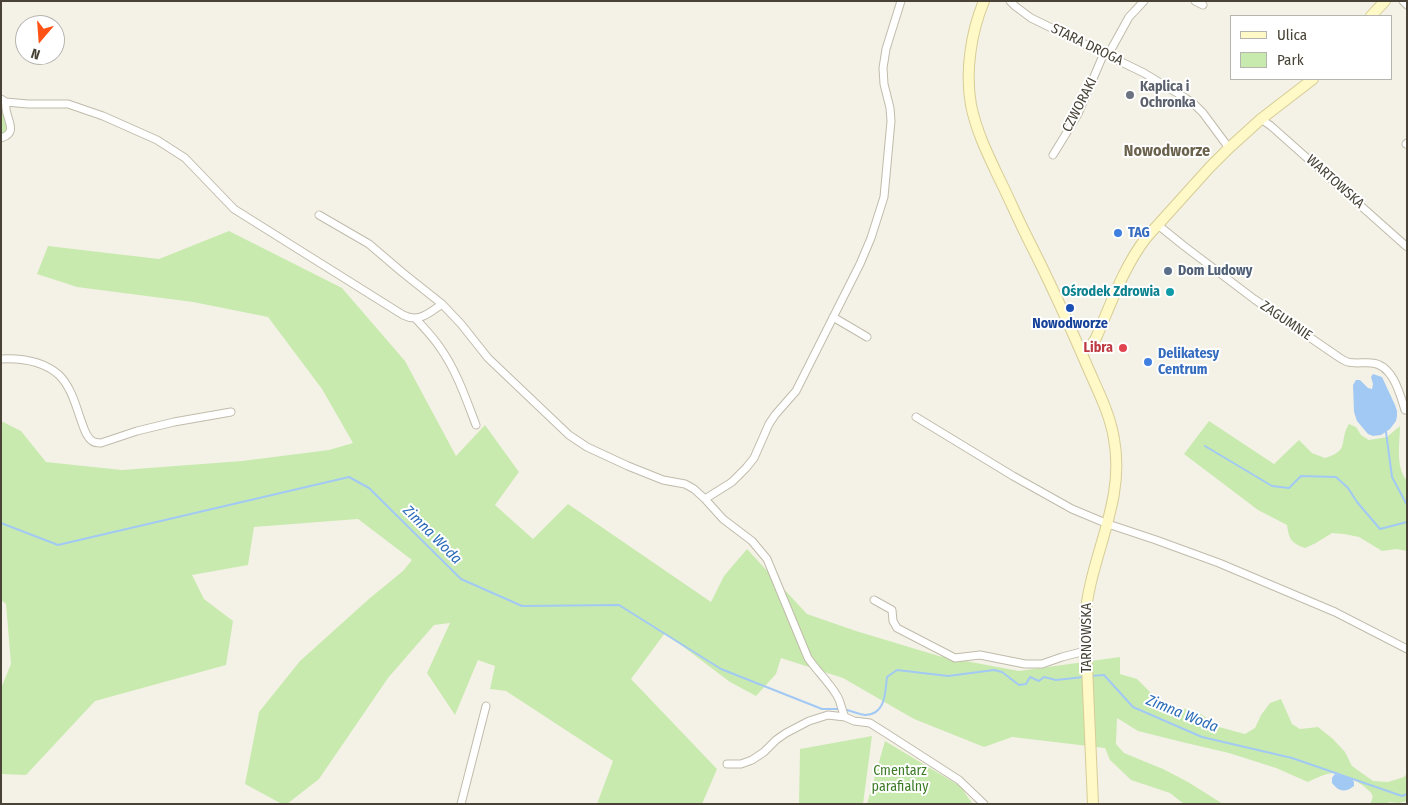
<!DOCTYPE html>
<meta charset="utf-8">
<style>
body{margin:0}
#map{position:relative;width:1408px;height:805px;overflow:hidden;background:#f4f2e7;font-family:"Fira Sans Condensed",sans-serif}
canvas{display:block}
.frame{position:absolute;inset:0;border:2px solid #484336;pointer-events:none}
.legend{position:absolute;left:1230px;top:15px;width:162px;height:65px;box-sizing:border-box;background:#fff;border:1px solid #b6b4af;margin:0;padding:6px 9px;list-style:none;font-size:15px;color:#484336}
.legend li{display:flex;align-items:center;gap:10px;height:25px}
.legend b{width:25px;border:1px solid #b6b4af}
.north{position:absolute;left:15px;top:15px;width:50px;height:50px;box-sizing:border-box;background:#fff;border:1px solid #b6b4af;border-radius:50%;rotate:198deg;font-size:14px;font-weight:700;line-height:20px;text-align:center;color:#484336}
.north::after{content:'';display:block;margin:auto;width:18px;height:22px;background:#ff5214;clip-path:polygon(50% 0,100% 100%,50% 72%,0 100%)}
</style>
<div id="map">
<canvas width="1408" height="805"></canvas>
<div class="frame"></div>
<ul class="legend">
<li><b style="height:6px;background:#fff8c7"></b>Ulica</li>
<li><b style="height:14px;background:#c9eaaf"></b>Park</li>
</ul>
<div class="north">N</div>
</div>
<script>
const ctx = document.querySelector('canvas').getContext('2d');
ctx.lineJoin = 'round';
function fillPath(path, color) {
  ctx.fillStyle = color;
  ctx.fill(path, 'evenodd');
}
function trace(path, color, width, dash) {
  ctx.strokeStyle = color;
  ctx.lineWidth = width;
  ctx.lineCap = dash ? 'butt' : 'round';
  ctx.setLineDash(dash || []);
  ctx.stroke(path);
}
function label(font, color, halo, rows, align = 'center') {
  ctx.font = font + ' "Fira Sans Condensed",sans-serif';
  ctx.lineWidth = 4;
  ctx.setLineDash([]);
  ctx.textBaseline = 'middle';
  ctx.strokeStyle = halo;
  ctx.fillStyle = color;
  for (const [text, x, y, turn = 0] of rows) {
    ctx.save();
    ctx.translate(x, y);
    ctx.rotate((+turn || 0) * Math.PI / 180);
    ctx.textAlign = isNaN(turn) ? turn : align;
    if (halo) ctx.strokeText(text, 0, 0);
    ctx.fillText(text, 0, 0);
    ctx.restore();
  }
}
fillPath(new Path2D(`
 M1 99 11 127 1 138Z
 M229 231 342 288 405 361 456 456 485 425 519 472 495 505 533 539 568 504 711 602 724 576 747 549 807 614 856 631 939 656 1019 671 1120 657V674L1137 679 1158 700 1172 709H1188L1201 714 1219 727 1245 734 1255 728 1261 715 1270 703 1281 699 1292 724 1300 729 1318 727 1333 739 1345 752 1352 766 1373 781 1388 782 1404 777 1407 773V801L1399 803 1389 802 1388 804H1370C1372 800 1374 796 1371 793 1366 786 1342 771 1333 773 1324 774 1316 778 1308 782L1276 768 1229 753 1186 743 1138 731 1117 718 1116 744 1124 753 1163 769 1188 782 1223 804H1184L1170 793 1131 780 1110 760 1105 748 1012 737 984 747 914 719 843 678 781 658 776 674 756 696 730 682 665 633 631 679 717 769 702 804H597L613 761 506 691 490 689 495 666 478 660 455 715 427 673 450 623 434 625 388 678 319 779 287 804H282L245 784 259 712 300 661 370 598 403 571 412 560 358 519 254 527 248 565 192 575 204 599 233 621 226 665 95 701 26 775 1 774V688L11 664 6 604 1 600V421L21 431 46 462 122 470 242 461 329 450 353 443 322 389 268 317 193 302 77 287 37 274 48 246 159 259Z
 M1209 421 1274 464 1299 440 1312 453 1325 458C1351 450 1338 442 1349 424L1356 427 1361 435 1369 440 1387 437 1400 426C1400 443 1395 466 1407 481V551L1396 549 1382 551 1359 537 1344 534 1332 533 1316 543 1305 548C1291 543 1289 539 1287 525L1258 510 1184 454Z
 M872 736 863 804H799L800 749Z
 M885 741 960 786 972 803 971 804H867Z`), '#c9eaaf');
fillPath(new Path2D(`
 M1373 374 1382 377 1395 405 1397 411V416L1396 421 1390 429 1381 435 1373 436 1368 434 1357 421 1354 412 1353 385 1356 380H1360L1368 388 1372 389 1373 384 1371 377Z
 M1335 774 1352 779 1354 782V786C1345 793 1339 792 1332 783V778Z`), '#a2c9f3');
trace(new Path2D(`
 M1386 432 1392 477 1407 505
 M1205 446 1272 486 1289 488 1301 476 1336 477 1348 488 1357 502 1380 529 1407 522
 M1 523 58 545 349 477 369 488 461 579 522 606 619 605 721 669 822 709H839
 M1091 676 1104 675 1133 707 1202 737 1292 758 1402 796 1407 794
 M847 710C852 711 860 715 866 715 886 714 885 692 887 677L897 670 948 676 994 670 1002 672 1019 685 1026 684 1030 677 1039 681 1044 677 1056 680 1084 677`), '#a2c9f3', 2);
const street = new Path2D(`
 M1010 1 1015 6 1031 18 1144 73 1182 96 1193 103 1203 113 1229 148
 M1195 1 1203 5
 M1403 1 1407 5
 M1108 55 1129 17 1144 1
 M1 99 6 102 28 104H68L103 116 157 140 185 158 234 209 403 315C419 323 429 313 442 304
 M1261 119 1271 126 1407 247
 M1 138C21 132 3 117 6 102
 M1406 144 1407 143
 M1053 155 1078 114 1104 53
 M319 215 369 244 403 273 442 304 461 324 488 358 569 435 587 447 628 466 663 480 685 484 694 489 705 499 732 482 746 468 754 458 769 424 775 415 796 391 860 264 871 238 884 197 891 121 890 108 884 84 883 68 886 49 901 1
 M1158 225 1184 246 1254 299 1337 356C1340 358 1344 361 1348 362 1355 364 1364 362 1372 363 1393 365 1400 394 1405 410
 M833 317 867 337
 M416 319C425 329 434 338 441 349 457 372 466 399 476 425
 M1 359C22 358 43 361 59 375 72 388 76 407 82 423 84 429 86 436 91 440 94 443 97 443 101 443L137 431 174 422 231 412
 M916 417 1013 476 1072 509 1108 524 1156 540 1219 563 1335 612 1407 649
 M705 499 723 519 752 541 767 559 808 658C817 671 828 681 836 694 841 701 841 709 845 717
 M874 600 892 610 893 621 897 628 955 658 980 655 1025 664H1042L1062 657 1085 651
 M727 764H741L752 760 764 752 776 740 786 733 809 721 828 715 845 717 854 721 870 723 889 735 959 780 984 804
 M461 804 486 706`);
const secondary = new Path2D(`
 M984 1C971 32 965 72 971 105 976 130 987 153 998 176 1008 196 1017 217 1027 237 1049 280 1069 324 1088 368 1098 391 1110 414 1114 439 1126 503 1089 557 1085 620L1093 804
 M1371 16 1385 1
 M1081 352 1090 347 1096 338C1111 304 1123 268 1146 238L1210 167 1229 148 1261 119 1313 79`);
trace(street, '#c0bbaa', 9);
trace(secondary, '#d6cc96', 12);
trace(street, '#fff', 7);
trace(secondary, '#fff8c7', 10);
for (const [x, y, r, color] of [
 [1130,95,5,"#6b7280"],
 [1118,233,5,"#3f7fe0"],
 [1168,271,5,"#5c6f8a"],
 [1170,292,5,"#0f9aa8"],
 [1070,308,5,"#1a4fb4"],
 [1123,348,5,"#e0444e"],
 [1148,362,5,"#3f7fe0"]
]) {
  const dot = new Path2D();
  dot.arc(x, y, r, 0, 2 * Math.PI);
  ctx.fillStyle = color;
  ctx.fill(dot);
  trace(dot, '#fff', 2);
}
label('14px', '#484336', '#fff', [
 ["STARA DROGA",1087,45,26],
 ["CZWORAKI",1080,105,-63],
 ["WARTOWSKA",1335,182,42],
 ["ZAGUMNIE",1286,321,34],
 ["TARNOWSKA",1087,638,-90]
]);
label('bold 14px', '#5b616d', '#fff', [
 ["Kaplica i",1140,87],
 ["Ochronka",1140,103]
], 'left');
label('bold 14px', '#366cbe', '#fff', [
 ["TAG",1128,233],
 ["Delikatesy",1158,354],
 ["Centrum",1158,370]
], 'left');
label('bold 14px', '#4e5e75', '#fff', [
 ["Dom Ludowy",1178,271]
], 'left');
label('bold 14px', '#0d838f', '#fff', [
 ["Ośrodek Zdrowia",1160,292]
], 'right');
label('bold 14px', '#164399', '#fff', [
 ["Nowodworze",1070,324]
]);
label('bold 14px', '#be3a42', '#fff', [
 ["Libra",1113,348]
], 'right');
label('14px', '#3d7c27', '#fff', [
 ["Cmentarz",900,771],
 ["parafialny",900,787]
]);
label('italic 15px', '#2b6cb8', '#fff', [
 ["Zimna Woda",432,535,45],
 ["Zimna Woda",1182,714,22]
]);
label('bold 16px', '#6b624d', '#fff', [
 ["Nowodworze",1167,152]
]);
</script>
